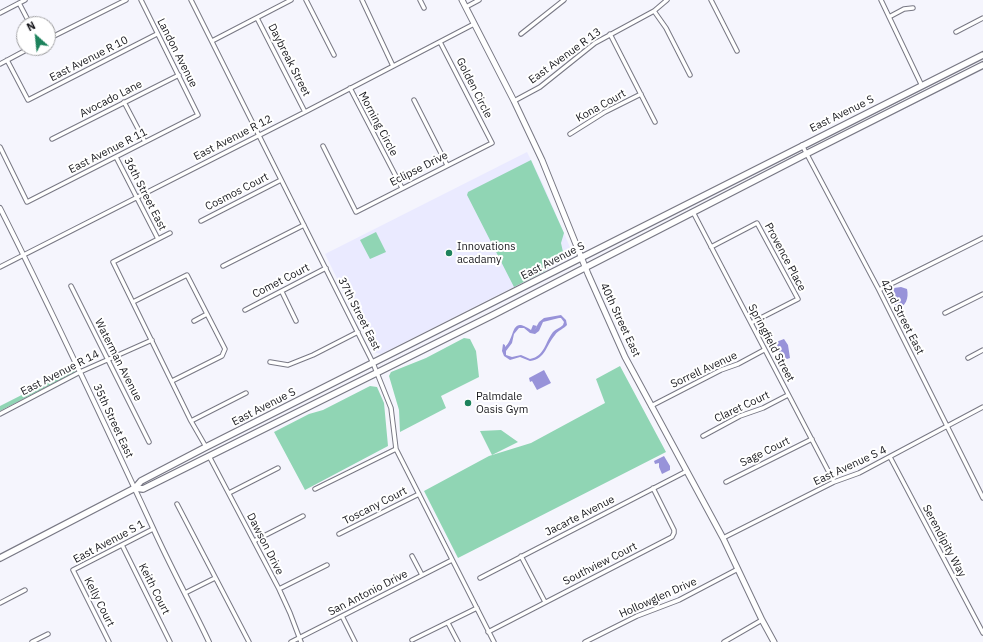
<!DOCTYPE html>
<style>
body{margin:0}
#map{position:relative;width:983px;height:642px;overflow:hidden;background:#f5f5fd;font-family:"IBM Plex Sans",sans-serif}
canvas{display:block}
.north{position:absolute;left:16px;top:16px;width:40px;height:40px;box-sizing:border-box;background:#fff;border:1px solid #a2a2a4;border-radius:50%;rotate:333deg;font-size:11px;font-weight:700;line-height:16px;text-align:center;color:#16161b}
.north::after{content:'';display:block;margin:auto;width:14px;height:18px;background:#1d825c;clip-path:polygon(50% 0,100% 100%,50% 72%,0 100%)}
</style>
<div id="map">
<canvas width="983" height="642"></canvas>
<div class="north">N</div>
</div>
<script>
const ctx = document.querySelector('canvas').getContext('2d');
ctx.lineJoin = 'round';
function fillPath(path, color) {
  ctx.fillStyle = color;
  ctx.fill(path, 'evenodd');
}
function trace(path, color, width, dash) {
  ctx.strokeStyle = color;
  ctx.lineWidth = width;
  ctx.lineCap = dash ? 'butt' : 'round';
  ctx.setLineDash(dash || []);
  ctx.stroke(path);
}
function label(font, color, halo, rows, align = 'center') {
  ctx.font = font + ' "IBM Plex Sans",sans-serif';
  ctx.lineWidth = 4;
  ctx.setLineDash([]);
  ctx.textBaseline = 'middle';
  ctx.strokeStyle = halo;
  ctx.fillStyle = color;
  for (const [text, x, y, turn = 0] of rows) {
    ctx.save();
    ctx.translate(x, y);
    ctx.rotate((+turn || 0) * Math.PI / 180);
    ctx.textAlign = isNaN(turn) ? turn : align;
    if (halo) ctx.strokeText(text, 0, 0);
    ctx.fillText(text, 0, 0);
    ctx.restore();
  }
}
fillPath(new Path2D(`
 M527 152 543 184 572 252 569 259 381 354 373 352 325 254Z`), '#eaeaff');
fillPath(new Path2D(`
 M531 160 564 233 561 243 563 252 560 256 551 261 547 270 514 287 467 195 468 192Z
 M376 232 386 252 370 259 360 240Z
 M464 338 470 339 476 351 479 377 441 396 446 408 400 432 399 410 389 376 391 372 426 358Z
 M620 366 666 452 458 558 424 491 489 456 531 443 605 403 596 379Z
 M75 368 77 371 0 411V406Z
 M370 386 377 387 384 403 388 446 305 490 274 432 309 414 323 410Z
 M501 430 518 442 492 455 480 431Z`), '#90d5b4');
fillPath(new Path2D(`
 M901 287 907 289C909 298 906 307 896 309L890 299 888 293 894 288Z
 M561 315 566 320 567 325C564 329 558 330 555 335 546 345 546 359 530 361L520 357 510 360 504 356 502 351 503 344 505 345V347C516 337 510 315 531 330L533 325 537 326 534 331 539 322 544 318ZM559 318H561L564 322 563 325C560 328 556 329 553 332 545 342 545 356 530 359L521 355 512 357 506 355V351L512 343 514 334 519 328H524L530 333 535 334 539 331 543 322Z
 M784 339 788 345 790 358 787 359C780 358 777 348 776 342Z
 M544 370 551 383 537 390 532 381 530 382 529 378Z
 M664 456 670 466V470L662 474 659 467V463L655 464 654 461Z`), '#9893d9');
const minor = new Path2D(`
 M191 0 373 363 391 408 396 449 494 642
 M306 0 334 55
 M362 0 393 66
 M420 0 424 8
 M711 0 737 51
 M881 0 922 86
 M19 3 30 24
 M466 7 479 0
 M654 11 666 28 690 75
 M0 13 25 0
 M889 17 904 9 913 8
 M257 18 305 112
 M956 32 983 18
 M521 34 564 0
 M610 34 655 122
 M48 39 126 0
 M212 41 291 0
 M7 60 28 100 157 34
 M0 64 30 48
 M350 88 402 188
 M414 100 447 165
 M514 101 540 87 595 43 654 11 667 0
 M124 102 145 142
 M570 134 605 112 641 94
 M52 139 179 75
 M802 145 879 290 983 498
 M323 146 356 212 492 143 440 42
 M0 147 27 202 198 115 141 0
 M116 157 158 239
 M693 212 834 482
 M201 221 281 180
 M170 233 113 262 191 421 206 447
 M711 247 757 223 798 299 751 323
 M223 266 304 225
 M0 267 305 112 474 24
 M71 286 149 442
 M879 290 983 238
 M282 292 296 321
 M133 302 187 275 225 349 222 356 172 381
 M245 310 326 268
 M945 313 983 294
 M194 321 207 314
 M968 358 983 350
 M270 362 288 365 313 355 358 332
 M651 406 721 370 738 364 764 350
 M0 414 80 372 152 340
 M191 421 246 393
 M703 436 740 416 763 408 788 395
 M209 456 279 589 290 613 301 642
 M890 457 983 633
 M726 482 812 439
 M315 489 396 449
 M229 493 278 468
 M177 504 249 642
 M339 534 419 494
 M723 538 834 482 859 473 983 407
 M254 541 303 516
 M122 545 170 642
 M412 556 422 575
 M521 556 545 602
 M480 578 687 471
 M279 589 327 565
 M185 593 215 578
 M0 603 25 590
 M342 616 355 642
 M448 623 458 642
 M488 632 672 537 674 533V530L653 488
 M412 640 477 608
 M32 642 48 634
 M109 642 73 570 153 529
 M291 642 452 560
 M585 642 637 616 679 600 738 569
 M724 642 762 620`);
const tertiary = new Path2D(`
 M0 208C53 313 103 420 153 528 170 566 191 604 209 642`);
const secondary = new Path2D(`
 M462 0 514 101 542 160 588 274 625 357 723 538 762 620 774 642`);
const primary = new Path2D(`
 M135 488 143 489 493 315 806 154 983 65
 M0 558 135 488 141 481 206 447 983 55`);
trace(minor, '#787884', 5.5);
trace(tertiary, '#787884', 6);
trace(secondary, '#787884', 7);
trace(primary, '#787884', 8);
trace(minor, '#fff', 3.5);
trace(tertiary, '#fff', 4);
trace(secondary, '#fff', 5);
trace(primary, '#fff', 5.5);
for (const [x, y, r, color] of [
 [449,253,4,"#1d825c"],
 [468,403,4,"#1d825c"]
]) {
  const dot = new Path2D();
  dot.arc(x, y, r, 0, 2 * Math.PI);
  ctx.fillStyle = color;
  ctx.fill(dot);
  trace(dot, '#fff', 1.5);
}
label('11px', '#16161b', '#fff', [
 ["Landon Avenue",177,53,63],
 ["East Avenue R 13",565,56,-36],
 ["East Avenue R 10",89,59,-27],
 ["Daybreak Street",289,60,63],
 ["Golden Circle",474,88,63],
 ["Avocado Lane",111,99,-27],
 ["Kona Court",601,106,-29],
 ["East Avenue S",842,114,-26],
 ["Morning Circle",378,124,62],
 ["East Avenue R 12",233,138,-27],
 ["East Avenue R 11",108,151,-27],
 ["Eclipse Drive",419,169,-27],
 ["Cosmos Court",237,192,-27],
 ["36th Street East",145,194,63],
 ["Provence Place",785,257,62],
 ["East Avenue S",553,261,-27],
 ["Comet Court",281,281,-27],
 ["37th Street East",359,314,63],
 ["42nd Street East",902,317,63],
 ["40th Street East",620,320,65],
 ["Springfield Street",771,343,62],
 ["Waterman Avenue",118,360,63],
 ["Sorrell Avenue",704,370,-25],
 ["East Avenue R 14",60,373,-27],
 ["East Avenue S",264,407,-27],
 ["Claret Court",742,407,-25],
 ["35th Street East",113,421,65],
 ["Sage Court",765,452,-26],
 ["East Avenue S 4",850,466,-25],
 ["Toscany Court",375,506,-27],
 ["Jacarte Avenue",580,516,-27],
 ["Serendipity Way",944,541,62],
 ["East Avenue S 1",109,542,-28],
 ["Dawson Drive",265,544,63],
 ["Southview Court",600,564,-27],
 ["Keith Court",154,589,63],
 ["San Antonio Drive",368,593,-27],
 ["Hollowglen Drive",658,598,-24],
 ["Kelly Court",99,602,63]
]);
label('11px', '#16161b', '#fff', [
 ["Innovations",457,247],
 ["acadamy",457,260],
 ["Palmdale",476,397],
 ["Oasis Gym",476,410]
], 'left');
</script>
